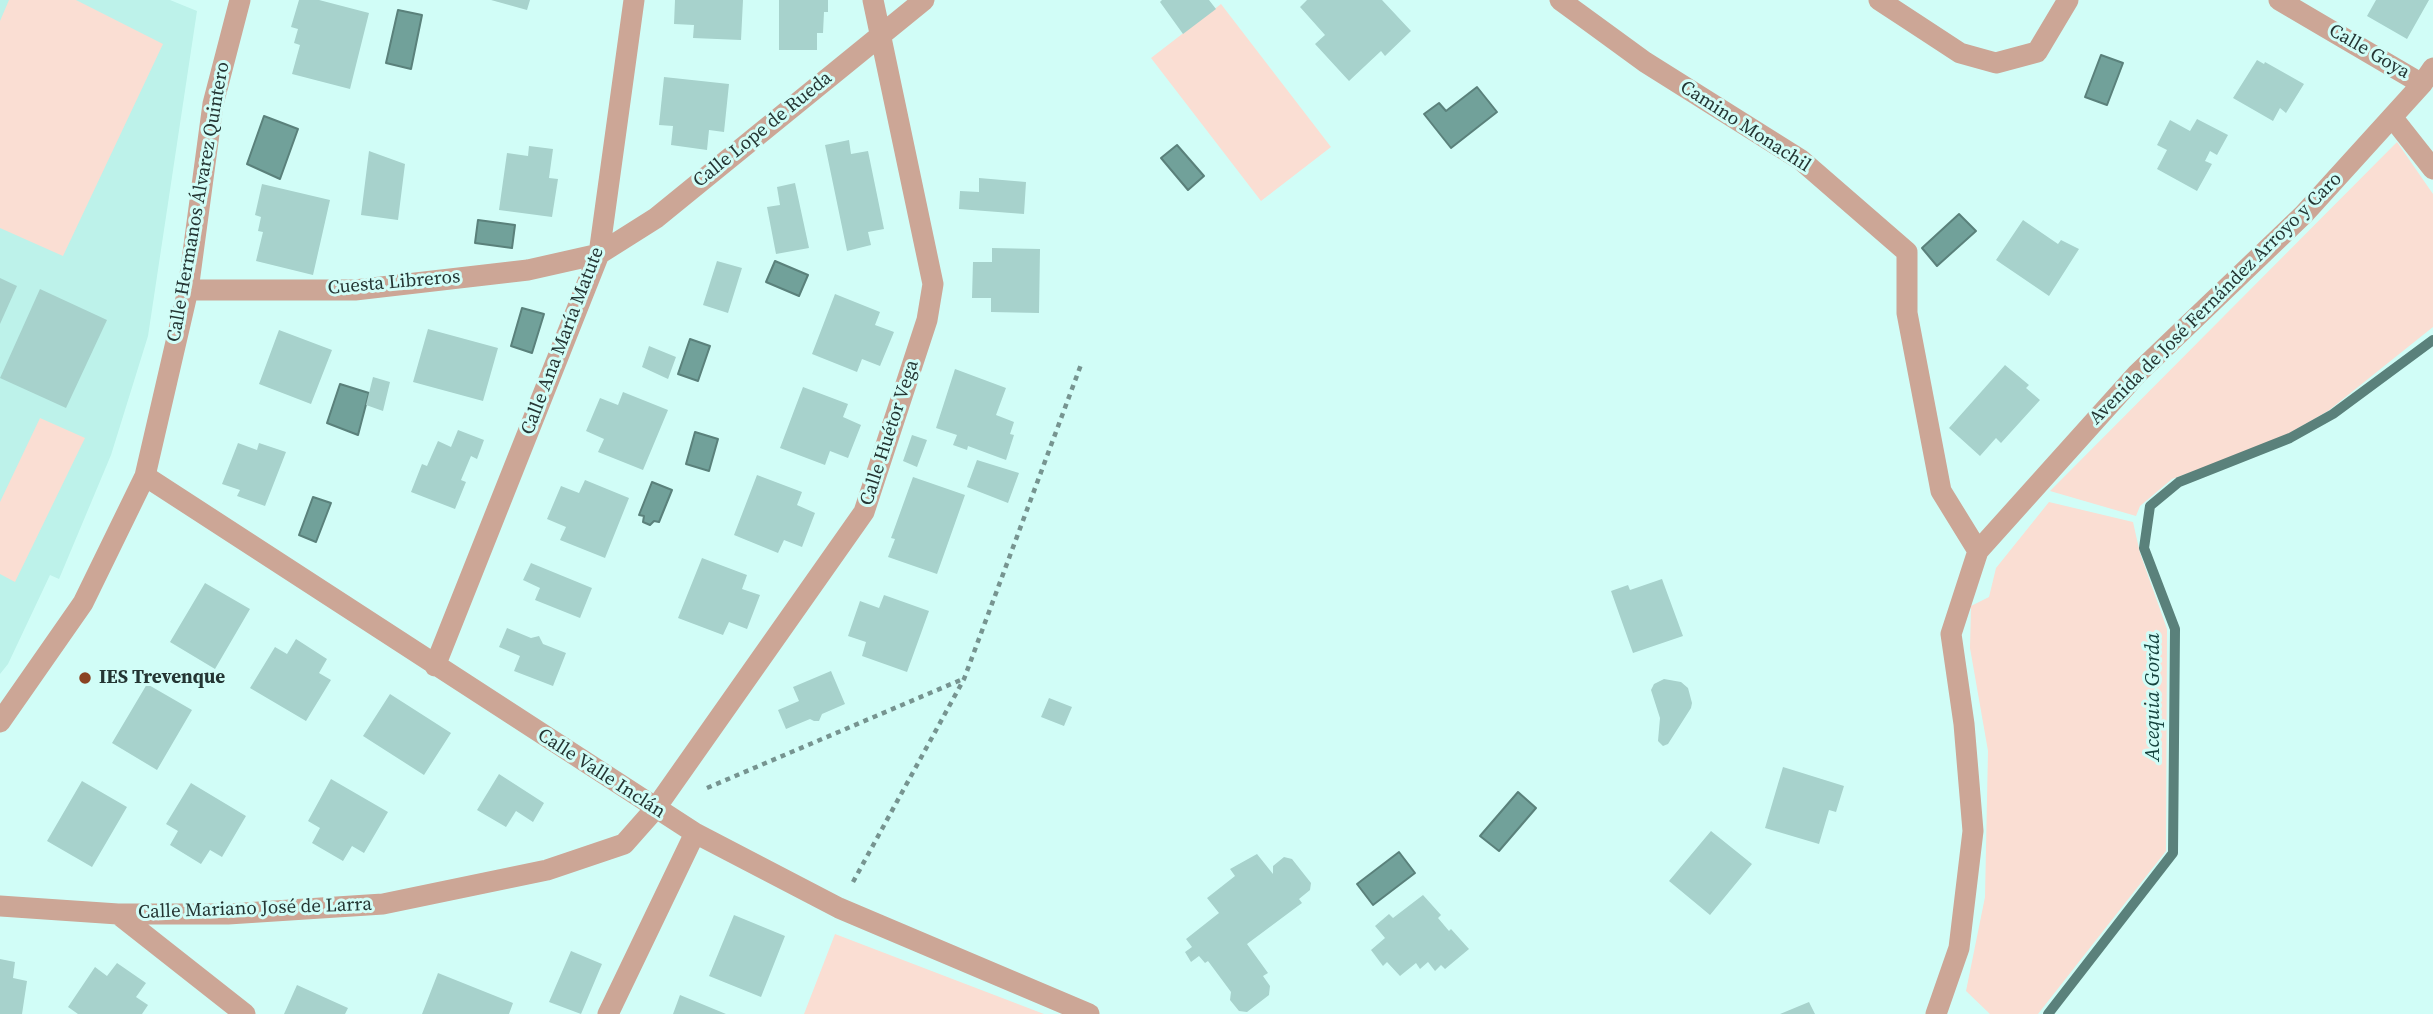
<!DOCTYPE html>
<meta charset="utf-8">
<style>
body{margin:0}
canvas{display:block;background:#d1fdf7}
</style>
<canvas width="2433" height="1014"></canvas>
<script>
const ctx = document.querySelector('canvas').getContext('2d');
ctx.lineJoin = 'round';
function fillPath(path, color) {
  ctx.fillStyle = color;
  ctx.fill(path, 'evenodd');
}
function trace(path, color, width, dash) {
  ctx.strokeStyle = color;
  ctx.lineWidth = width;
  ctx.lineCap = dash ? 'butt' : 'round';
  ctx.setLineDash(dash || []);
  ctx.stroke(path);
}
function label(font, color, halo, rows, align = 'center') {
  ctx.font = font + ' "Source Serif 4",serif';
  ctx.lineWidth = 6;
  ctx.setLineDash([]);
  ctx.textBaseline = 'middle';
  ctx.strokeStyle = halo;
  ctx.fillStyle = color;
  for (const [text, x, y, turn = 0] of rows) {
    ctx.save();
    ctx.translate(x, y);
    ctx.rotate((+turn || 0) * Math.PI / 180);
    ctx.textAlign = isNaN(turn) ? turn : align;
    if (halo) ctx.strokeText(text, 0, 0);
    ctx.fillText(text, 0, 0);
    ctx.restore();
  }
}
fillPath(new Path2D(`
 M0 0H170L197 11 148 336 111 455 59 579 50 575 8 664 0 674Z`), '#bdf2ea');
fillPath(new Path2D(`
 M9 0H76L163 44 63 256 0 228V21Z
 M1221 4 1331 147 1261 201 1151 58Z
 M2397 142 2433 194V327L2328 411 2286 435 2250 451 2172 479 2140 506 2136 516 2050 491Z
 M40 418 85 438 15 582 0 574V502Z
 M2049 502 2133 522 2140 553 2167 629 2166 851 2038 1014H1990L1966 991 1985 897 1988 751 1970 648 1971 606 1989 597 1996 568Z
 M835 934 1044 1014H804Z`), '#faded3');
const water = new Path2D(`
 M398 10 422 15 411 69 386 63Z
 M2101 55 2123 63 2107 105 2085 97Z
 M1477 87 1497 112 1451 148 1424 114 1439 103 1446 111Z
 M264 116 298 129 280 179 247 164Z
 M1177 145 1204 176 1188 190 1161 158Z
 M1959 214 1976 231 1937 266 1922 248Z
 M478 220 515 225 512 248 475 243Z
 M775 261 808 275 799 296 766 282Z
 M522 308 544 314 532 353 511 346Z
 M690 339 710 346 698 381 678 374Z
 M340 384 369 393 358 435 327 423Z
 M695 432 718 439 709 471 686 464Z
 M652 482 672 490 659 522 654 521 650 525 643 522 644 516 639 515Z
 M313 497 331 503 316 542 299 535Z
 M1518 792 1536 808 1499 851 1480 836Z
 M1399 852 1415 873 1373 905 1357 884Z`);
fillPath(water, '#71a19a');
trace(water, '#5a817b', 2);
trace(new Path2D(`
 M2048 1014 2173 853 2175 629 2144 548 2150 506 2179 482 2290 438 2333 414 2433 340`), '#5a817b', 10);
fillPath(new Path2D(`
 M299 0H319L369 13 350 89 292 74 300 45 294 43 298 29 291 27Z
 M491 0H530L527 10Z
 M675 0H743L741 40 693 38 694 25 674 24Z
 M779 0H828V12H824L823 33H817V50H779Z
 M1162 0H1209L1216 9 1183 34 1160 2Z
 M1307 0H1382L1411 31 1385 56 1381 51 1349 81 1315 44 1325 35 1300 7Z
 M2376 0H2429L2407 39 2367 16Z
 M2257 60 2264 64 2265 62 2304 84 2286 113 2280 108 2273 121 2233 98Z
 M664 77 729 84 724 132 709 130 707 150 671 145 673 126 659 125Z
 M2197 119 2228 135 2217 155 2210 151 2205 161 2212 164 2197 191 2157 169 2167 150 2157 145 2170 120 2190 131Z
 M849 140 851 154 868 151 884 229 868 232 871 245 847 251 825 145Z
 M529 146 553 149 549 178 558 179 552 217 499 210 507 153 528 156Z
 M369 151 405 164 398 220 361 215Z
 M979 178 1026 182 1024 214 959 209 960 191 979 192Z
 M795 183 809 248 776 254 767 207 780 205 777 187Z
 M262 184 330 200 313 275 256 261 263 232 258 231 261 217 255 215Z
 M2023 220 2058 244 2061 240 2079 249 2049 296 1996 260Z
 M992 248 1040 249 1039 313 991 312V298H972L973 262H992Z
 M717 261 742 268 728 313 703 305Z
 M0 278 17 286 0 324Z
 M40 289 107 320 66 408 0 378Z
 M835 294 880 312 875 325 894 332 880 366 862 359 857 372 812 354Z
 M428 329 498 348 483 401 413 382Z
 M279 330 332 350 311 404 259 384Z
 M649 346 676 357 668 379 642 367Z
 M2005 365 2029 385 2026 388 2040 400 2001 443 1996 438 1980 456 1949 428Z
 M955 369 1006 388 996 415 1014 422 1010 434 1014 435 1006 460 968 446 967 450 953 445 957 435 936 428Z
 M373 377 390 382 383 411 366 405Z
 M803 387 848 404 843 417 861 425 848 458 830 451 825 465 780 448Z
 M623 392 668 410 643 470 598 452 604 439 586 431 600 398 618 405Z
 M458 430 484 440 477 459 471 456 461 480 466 482 455 509 411 492 422 464 427 466 438 441 451 447Z
 M912 435 927 440 917 467 903 461Z
 M238 443 257 450 259 443 286 452 265 506 237 496 240 490 222 484Z
 M977 460 1019 473 1008 503 967 487Z
 M757 475 802 492 797 505 815 513 802 547 784 540 778 553 734 535Z
 M913 477 965 495 937 574 888 557 895 539 891 538Z
 M585 480 629 498 605 558 560 540 566 527 547 519 561 486 579 493Z
 M702 558 747 575 742 589 760 595 747 629 729 622 723 635 678 618Z
 M531 563 592 588 580 618 535 600 540 588 523 580Z
 M1662 579 1683 636 1633 653 1611 591 1628 585 1630 590Z
 M205 583 250 609 215 669 170 642Z
 M884 595 929 611 907 672 862 656 866 642 848 636 860 601 879 608Z
 M507 628 531 638 539 636 543 644 566 653 553 686 514 671 520 656 499 647Z
 M296 639 327 659 319 673 331 680 306 721 250 688 275 647 287 654Z
 M831 671 845 704 822 714 819 721H814L810 719 786 729 778 710 799 701 793 687Z
 M1664 679 1681 682 1688 688 1692 703 1691 708 1668 744 1663 746 1658 741 1660 718 1651 690 1654 684Z
 M147 684 192 710 157 770 112 743Z
 M390 694 451 733 424 775 363 736Z
 M1049 698 1072 707 1064 726 1041 717Z
 M1783 767 1844 786 1836 812 1829 810 1819 844 1765 828Z
 M499 774 544 803 533 822 516 811 506 827 477 810Z
 M331 779 388 812 364 853 352 846 343 861 312 843 320 828 308 821Z
 M82 781 127 807 92 867 47 841Z
 M191 783 246 816 222 857 210 850 201 864 170 845 178 831 166 824Z
 M1711 831 1752 864 1710 915 1669 881Z
 M1257 854 1273 874V866L1284 857 1292 859 1311 883 1310 890 1299 899 1302 903 1247 944 1268 973 1263 976 1270 986 1269 995 1247 1012 1239 1011 1230 1000 1231 992 1208 961 1205 963 1199 956 1191 962 1185 952 1192 947 1186 939 1219 913 1207 898 1235 876 1230 869Z
 M1423 895 1441 915 1438 918 1449 931 1451 929 1469 949 1445 969 1441 965 1435 971 1428 962 1420 969 1416 963 1400 976 1387 962 1383 966 1371 950 1385 938 1375 926 1389 914 1393 918Z
 M734 915 785 936 761 997 709 976Z
 M571 951 602 964 581 1014 549 1002Z
 M0 959 15 962 13 978 27 981 22 1014H0Z
 M117 963 146 983 136 997 148 1005 142 1014H78L68 1007 95 967 107 976Z
 M438 973 513 1003 509 1014H422Z
 M297 985 348 1008 345 1014H284Z
 M680 995 726 1014H673Z
 M1809 1002 1815 1014H1780Z`), '#a7d2cc');
trace(new Path2D(`
 M707 788 963 679
 M853 882 964 679 1082 362`), '#769490', 4.5, [5, 5]);
trace(new Path2D(`
 M1560 0 1645 62 1801 160 1907 252V313L1941 491 1978 551
 M1879 0 1960 53 1996 63 2037 52 2068 0
 M2279 0 2422 84
 M2392 117 2433 169
 M188 290H355L528 270 599 254 656 218 924 0
 M145 476 695 833 839 908 1089 1014
 M435 666 599 254 634 0
 M0 722 83 603 145 476 188 290 213 104 240 0
 M0 906 118 914H228L383 904 547 870 624 844 655 809 864 512 927 320 933 284 873 0
 M118 914 245 1014
 M608 1014 695 833
 M1936 1014 1959 948 1973 831 1964 724 1951 634 1978 551 2137 374 2304 214 2422 84 2433 68`), '#cca696', 21);
for (const [x, y, r, color] of [
 [85,678,7,"#8a4322"]
]) {
  const dot = new Path2D();
  dot.arc(x, y, r, 0, 2 * Math.PI);
  ctx.fillStyle = color;
  ctx.fill(dot);
  trace(dot, '#d1fdf7', 2.5);
}
label('19px', '#243533', '#d1fdf7', [
 ["Calle Goya",2369,52,30],
 ["Camino Monachil",1745,127,33],
 ["Calle Lope de Rueda",763,130,-39],
 ["Calle Hermanos Álvarez Quintero",199,202,-80],
 ["Cuesta Libreros",394,283,-5],
 ["Avenida de José Fernández Arroyo y Caro",2216,299,-45],
 ["Calle Ana María Matute",563,341,-69],
 ["Calle Huétor Vega",890,433,-72],
 ["Calle Valle Inclán",601,774,33],
 ["Calle Mariano José de Larra",255,909,-2]
]);
label('bold 19px', '#243533', '#d1fdf7', [
 ["IES Trevenque",99,678]
], 'left');
label('italic 21px', '#14423d', '#d1fdf7', [
 ["Acequia Gorda",2154,697,-90]
]);
</script>
